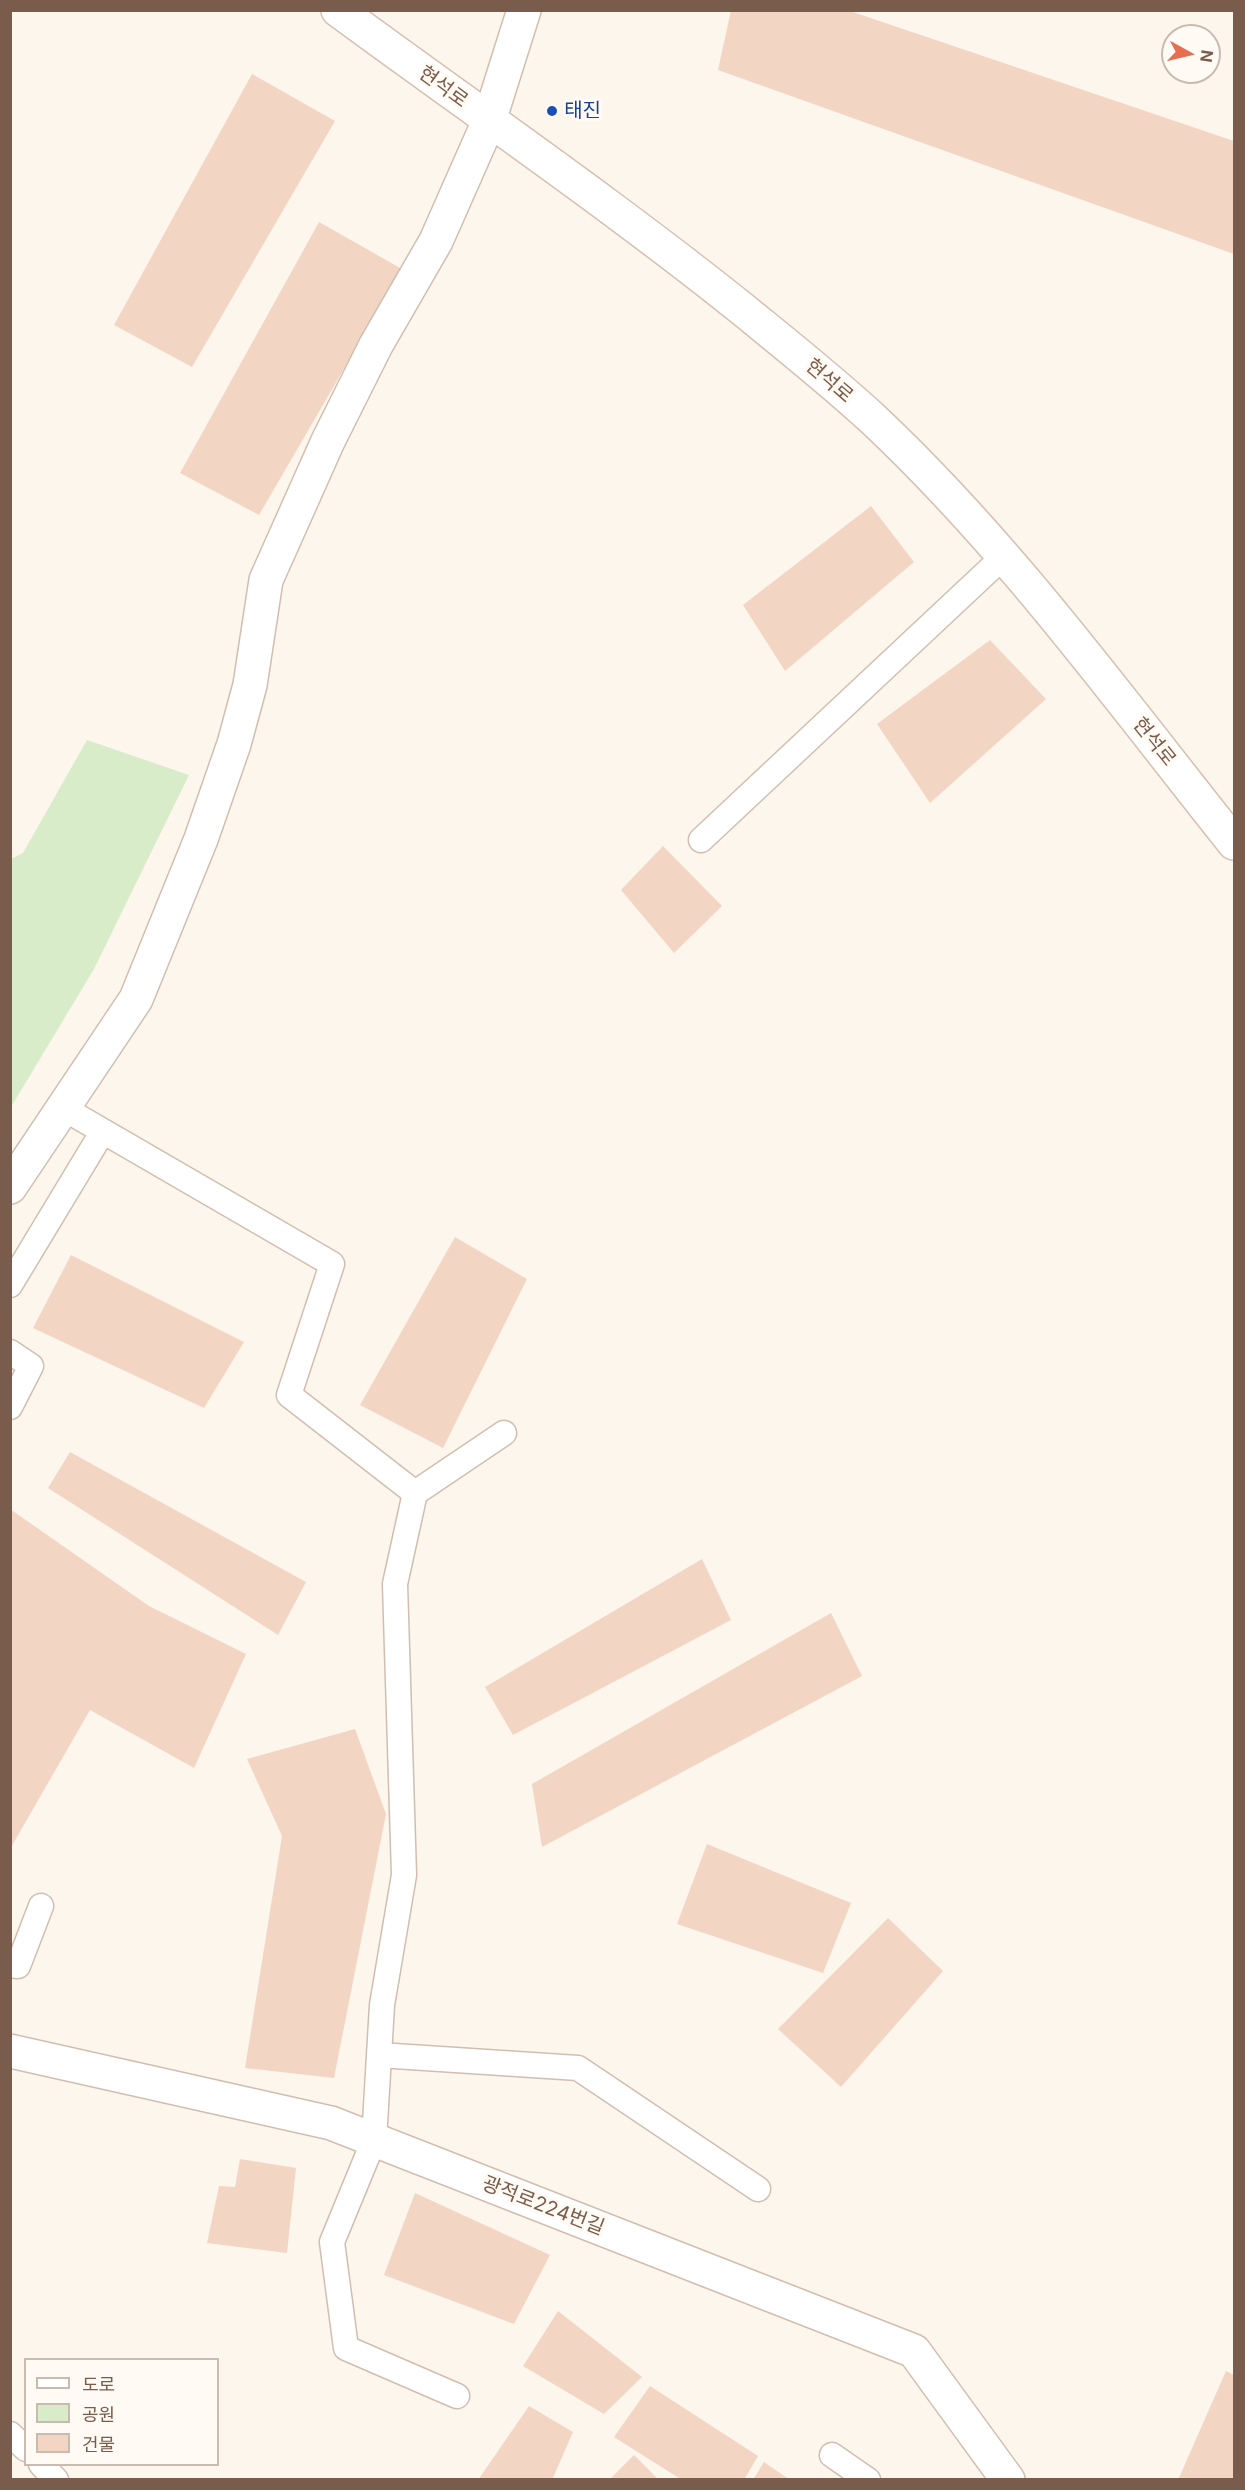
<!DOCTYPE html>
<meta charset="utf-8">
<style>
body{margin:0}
#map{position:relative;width:1245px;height:2490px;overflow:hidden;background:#fdf6ec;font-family:Inter,"Noto Sans KR",sans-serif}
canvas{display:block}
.frame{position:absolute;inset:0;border:12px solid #7a5c4d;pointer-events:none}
.legend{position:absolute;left:24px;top:2358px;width:195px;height:108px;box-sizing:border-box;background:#fffaf3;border:2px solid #cabbb1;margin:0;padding:8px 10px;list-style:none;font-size:18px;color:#7a5c4d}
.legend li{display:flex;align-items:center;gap:12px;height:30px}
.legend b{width:30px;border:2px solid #cabbb1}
.north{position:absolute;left:1161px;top:24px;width:60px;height:60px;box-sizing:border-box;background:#fffaf3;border:2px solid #cabbb1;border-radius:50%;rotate:98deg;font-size:16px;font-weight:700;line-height:24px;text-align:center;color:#7a5c4d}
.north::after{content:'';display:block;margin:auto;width:21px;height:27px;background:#e76f51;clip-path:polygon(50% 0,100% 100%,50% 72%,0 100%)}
</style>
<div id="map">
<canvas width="1245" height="2490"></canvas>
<div class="frame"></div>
<ul class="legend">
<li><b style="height:8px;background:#fff"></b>도로</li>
<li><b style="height:16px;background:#d8ecc9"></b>공원</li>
<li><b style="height:16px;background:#f3d5c3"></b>건물</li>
</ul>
<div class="north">N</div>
</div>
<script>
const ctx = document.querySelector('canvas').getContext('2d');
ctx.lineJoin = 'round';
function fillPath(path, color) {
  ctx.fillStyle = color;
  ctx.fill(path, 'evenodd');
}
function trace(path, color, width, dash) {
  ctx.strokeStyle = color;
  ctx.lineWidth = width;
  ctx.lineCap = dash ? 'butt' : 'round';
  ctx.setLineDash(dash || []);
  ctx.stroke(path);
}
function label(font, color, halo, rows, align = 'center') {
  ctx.font = font + ' Inter,"Noto Sans KR",sans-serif';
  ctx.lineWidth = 6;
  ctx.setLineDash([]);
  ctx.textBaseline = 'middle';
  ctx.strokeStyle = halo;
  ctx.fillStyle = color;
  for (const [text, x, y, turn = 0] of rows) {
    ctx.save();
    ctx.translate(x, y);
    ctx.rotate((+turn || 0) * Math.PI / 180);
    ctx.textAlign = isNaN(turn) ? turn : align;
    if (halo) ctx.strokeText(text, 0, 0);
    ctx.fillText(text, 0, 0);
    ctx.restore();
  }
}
fillPath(new Path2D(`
 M87 740 189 775 94 969 11 1107V859L23 853Z`), '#d8ecc9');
fillPath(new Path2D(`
 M731 10H847L1234 141V254L718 70Z
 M252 74 335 121 192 367 114 325Z
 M319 222 402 269 259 515 180 473Z
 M871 506 914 562 785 671 743 605Z
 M990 640 1046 699 930 803 877 724Z
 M663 846 722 906 674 953 621 890Z
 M455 1237 527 1279 443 1448 360 1405Z
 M71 1255 244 1342 204 1408 33 1328Z
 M70 1452 306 1582 278 1635 48 1488Z
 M10 1509 149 1606 246 1654 194 1768 90 1710 10 1849Z
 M702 1559 731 1620 513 1735 485 1687Z
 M831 1613 862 1676 542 1847 532 1784Z
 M355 1729 386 1814 334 2078 245 2068 282 1836 247 1759Z
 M707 1844 851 1903 823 1973 677 1924Z
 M888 1918 943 1971 841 2087 778 2029Z
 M240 2159 296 2168 287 2253 207 2243 219 2186 235 2187Z
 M415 2193 550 2255 514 2324 384 2275Z
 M558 2311 642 2377 604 2414 523 2366Z
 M1226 2371 1234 2375V2480H1178Z
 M650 2386 758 2456 744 2480H682L614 2437Z
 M529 2406 573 2432 552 2480H478Z
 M634 2455 659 2480H609Z
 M764 2462 790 2480H753Z`), '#f3d5c3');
const lane = new Path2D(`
 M701 840 1003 557
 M63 1108 332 1264 289 1395 415 1493 504 1433
 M10 1285 103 1131
 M10 1352 31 1366 10 1407
 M415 1493 395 1584 404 1875 382 2005 374 2140 332 2242 346 2348 457 2396
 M10 1965 18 1966 41 1906
 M379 2055 578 2068 758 2189
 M10 2434 26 2449
 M832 2455 868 2480
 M41 2464 56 2480`);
const street = new Path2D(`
 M10 1187 136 999 201 839 234 744 250 685 266 580 328 441 376 345 436 241 489 121 524 10
 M10 2051 331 2123 914 2351 1008 2480`);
const secondary = new Path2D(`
 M338 10C474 110 614 206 746 312 789 347 833 382 874 420 1009 547 1119 699 1234 843`);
trace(lane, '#d1beb0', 27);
trace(street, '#d1beb0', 36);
trace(secondary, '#d6c0b0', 36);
trace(lane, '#fff', 24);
trace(street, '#fff', 33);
trace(secondary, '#fff', 33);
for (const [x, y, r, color] of [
 [552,111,6,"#1a4fb4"]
]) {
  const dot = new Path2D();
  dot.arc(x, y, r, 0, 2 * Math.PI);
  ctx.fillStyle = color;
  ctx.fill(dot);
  trace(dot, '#fffaf3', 2);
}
label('20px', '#7a5c4d', '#fffaf3', [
 ["현석로",443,87,36],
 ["현석로",829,381,41],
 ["현석로",1154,742,51],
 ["광적로224번길",543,2206,21]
]);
label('20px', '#164399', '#fffaf3', [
 ["태진",564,111]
], 'left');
</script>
